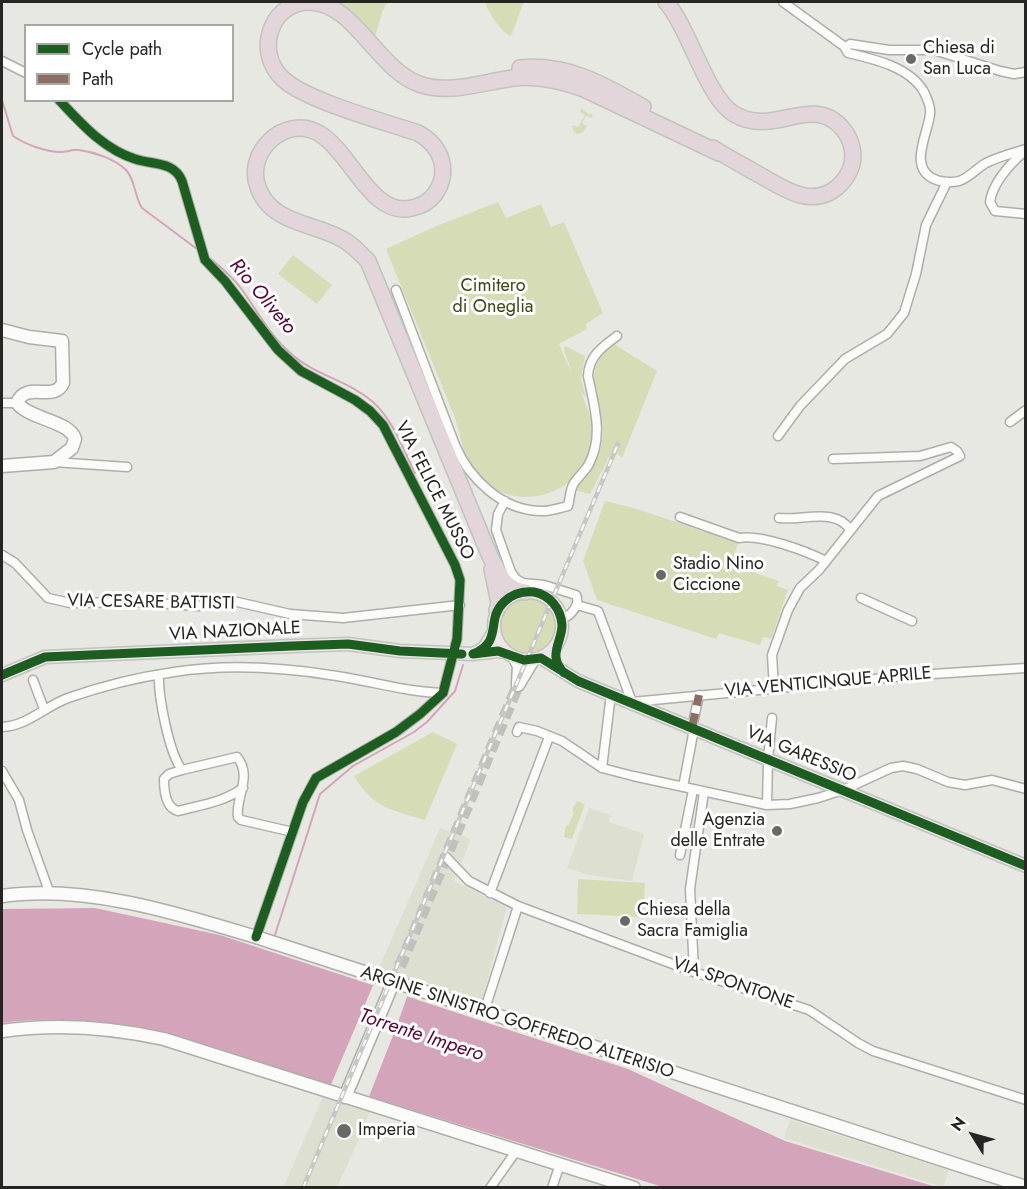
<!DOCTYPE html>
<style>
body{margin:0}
#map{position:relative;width:1027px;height:1189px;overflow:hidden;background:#e7e8e1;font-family:Jost,sans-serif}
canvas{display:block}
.frame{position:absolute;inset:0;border:3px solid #252621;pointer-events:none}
.legend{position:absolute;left:24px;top:24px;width:210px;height:78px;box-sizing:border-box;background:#fff;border:2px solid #a8a8a6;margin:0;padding:8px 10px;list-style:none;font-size:18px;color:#252621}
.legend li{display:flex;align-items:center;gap:12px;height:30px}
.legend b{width:30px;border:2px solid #a8a8a6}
.north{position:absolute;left:943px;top:1105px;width:60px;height:60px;-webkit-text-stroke:4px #fff;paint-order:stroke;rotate:307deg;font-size:16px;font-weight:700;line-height:24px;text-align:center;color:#252621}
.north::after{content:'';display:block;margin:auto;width:21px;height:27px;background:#252621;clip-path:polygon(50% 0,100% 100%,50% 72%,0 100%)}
</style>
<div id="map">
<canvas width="1027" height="1189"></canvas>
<div class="frame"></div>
<ul class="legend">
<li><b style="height:8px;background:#1b5e20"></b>Cycle path</li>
<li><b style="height:8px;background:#8d6e63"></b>Path</li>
</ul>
<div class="north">N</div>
</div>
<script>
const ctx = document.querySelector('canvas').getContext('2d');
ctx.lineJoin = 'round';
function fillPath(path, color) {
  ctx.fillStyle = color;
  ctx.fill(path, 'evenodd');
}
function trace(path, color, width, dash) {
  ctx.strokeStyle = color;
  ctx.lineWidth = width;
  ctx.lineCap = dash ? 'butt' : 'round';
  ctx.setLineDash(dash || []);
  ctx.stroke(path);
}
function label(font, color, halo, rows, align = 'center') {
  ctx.font = font + ' Jost,sans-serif';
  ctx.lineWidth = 6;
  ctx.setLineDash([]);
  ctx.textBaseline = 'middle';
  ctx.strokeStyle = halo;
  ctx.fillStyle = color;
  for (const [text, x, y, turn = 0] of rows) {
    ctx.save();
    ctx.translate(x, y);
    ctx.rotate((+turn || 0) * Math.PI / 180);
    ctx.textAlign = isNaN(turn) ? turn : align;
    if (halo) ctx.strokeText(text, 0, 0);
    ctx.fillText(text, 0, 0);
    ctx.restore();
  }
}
fillPath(new Path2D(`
 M589 808 611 815 609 822 644 834 632 881 588 875 567 868Z
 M440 828 471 839 454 881 507 907 481 1004 423 981 359 1139 337 1187 283 1188Z
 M790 1120 949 1170 943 1187 784 1138Z`), '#dde0d1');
fillPath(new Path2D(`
 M334 2H388L383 10 374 40Z
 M485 2H527L523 4 512 34 510 36C502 32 487 11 485 2Z
 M581 108 588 114H593L591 118 586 116 582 123 587 126 583 132 578 134 573 131 572 125 578 127 585 115 580 112Z
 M498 202 506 218 541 204 551 227 564 222 603 313 586 324 587 329 559 344 572 374 564 350 565 346 585 356 581 378 586 397 581 393C588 408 594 424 592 441 585 494 518 515 481 479 462 462 462 435 453 413 431 358 408 304 386 249L434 227Z
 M293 255 332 285 317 304 278 274Z
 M614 344 657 371 622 458 618 454 609 457 590 494 574 490C583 475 596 465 601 447 612 405 572 375 614 344Z
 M605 501 637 509 738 543 731 565 779 581 777 586 788 590 771 639 763 637 760 645 719 633 716 639 597 600 583 561Z
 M497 627a30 30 0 1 1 60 0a30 30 0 1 1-60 0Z
 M433 732 457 744 425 820C390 809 374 809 354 776Z
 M577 801 585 804 572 839 564 837 566 826 569 825 574 813 572 810Z
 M578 879 645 883 643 917 577 914Z`), '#d6ddb6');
fillPath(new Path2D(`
 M95 908 220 935 628 1069 785 1141 936 1187H663L149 1029C100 1021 51 1016 2 1023V909Z`), '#d4a5ba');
fillPath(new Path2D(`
 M374 983 408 994 396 1028 368 1099 330 1087Z`), '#e7e8e1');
trace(new Path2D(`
 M2 100 13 136C25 144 45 152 61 152 67 152 73 149 79 150 94 152 115 159 126 170 136 181 134 196 142 208L197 249
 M207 256C220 266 233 277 243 291 257 311 269 333 287 350 313 376 347 379 373 402 393 420 403 449 415 473
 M274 938 320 794 353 766 414 732 427 722 455 691 463 665`), '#d4a5ba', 2);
trace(new Path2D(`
 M393 983 518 685`), '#c0c1bb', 12, [12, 6]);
const street = new Path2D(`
 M783 2 845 47
 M2 61 26 73
 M1026 72 1014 74 1000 71 934 50H889L850 44 845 48 848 53C874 59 910 67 924 92 927 98 931 108 930 114 928 134 909 165 932 178 939 182 951 183 959 181 969 178 977 168 986 163 998 157 1013 153 1026 149
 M59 100C81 123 103 149 135 159 153 165 174 161 182 181L205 260 225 281 278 350 301 371 355 400 370 411 383 425 455 565 460 580 457 639 443 693 420 714 396 732 316 778 303 802 256 937
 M1025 151C1010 164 993 182 990 202L995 211 1026 214
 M396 290 455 445C469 478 501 510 540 511 549 512 559 508 568 506 570 498 570 489 574 483 579 476 585 471 589 464 604 435 594 406 588 376 589 356 602 347 617 336
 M2 403H17
 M1010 422 1026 410
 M778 436 800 406 845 359 887 334 904 313 916 274 926 225 947 182
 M54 462 127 467
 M505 501 498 514 496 530 511 572 516 579 523 583 544 585 576 595C580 603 574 611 568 616H560
 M680 517 739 538C761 534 806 551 826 561
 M779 518C801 521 837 507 850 530
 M2 555 15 563 48 598 70 603 142 602 198 606 233 601 290 614 343 618 460 605
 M861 598 912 621
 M577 605 598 611 632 702 917 675 1026 668
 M159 675C158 696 169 753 182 770L237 757C253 776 235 798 238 817L241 820 293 832
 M33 680 44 709
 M774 688 772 655 788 610 800 588 819 570 878 496 960 456 957 451 951 447 920 456 833 459
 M2 727C27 726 44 707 68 698 102 686 139 677 174 672 226 664 279 667 330 675 368 680 404 692 443 693
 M692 728 699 695
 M517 732 519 727 537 731 562 741 602 768 633 776 767 805 790 804 818 798 843 790 891 768 903 766 917 769 948 782 965 785 992 780 1026 789
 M602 768 611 694
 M182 770 169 774 164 779C164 791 166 808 178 811 201 805 224 802 243 788
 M2 771 19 800 27 830 50 894
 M683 787 694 729
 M767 805 768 759 772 718
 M680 855 693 790
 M446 857 469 881 518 906 694 972 809 1010 858 1043 873 1051 1026 1100
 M490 893 549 737
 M694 972 690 889 704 792
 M484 1012 518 906
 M490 1188 517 1150
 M552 1188 560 1164`);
const secondary = new Path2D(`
 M2 330 29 337 62 341 63 383C54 403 26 380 17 403 29 419 70 421 75 439L72 448 54 462 2 466
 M515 658 519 666 518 683
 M518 685 533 660
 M2 896C85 884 177 913 256 937L1026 1187
 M2 1031C57 1023 110 1027 164 1039L634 1188
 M345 1097 393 983`);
const primary = new Path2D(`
 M494 626a34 34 0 1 1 68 0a34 34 0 1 1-68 0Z
 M494 632 484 648 473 654 498 651 506 652
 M541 658 578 681 1026 866
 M2 675 45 657 292 646 348 644 400 651 473 654`);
const highway = new Path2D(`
 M666 2C690 30 707 98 734 114 774 138 812 93 842 128 852 139 856 156 850 170 846 179 840 186 832 191 806 207 779 185 756 173 742 165 727 157 713 148
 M520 68C567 63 604 85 643 107
 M492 569 499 603 497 610
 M525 592C503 589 498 572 489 554L368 261C361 254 354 246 344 240 316 223 270 224 258 187 254 177 255 166 259 156 264 145 274 135 285 131 343 108 359 221 412 208 422 206 429 202 435 194 442 184 445 171 441 159 437 147 429 139 418 133 385 122 307 101 283 79 268 65 264 44 273 25 279 11 294 2 309 2 354 2 377 69 419 84 450 95 482 82 513 78 538 75 562 81 584 89L719 153`);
trace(street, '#aeaea9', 11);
trace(secondary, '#aeaea9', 15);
trace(primary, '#c2c3c0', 15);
trace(highway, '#c2c3c0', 18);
trace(street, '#fbfcfa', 8);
trace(secondary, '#fbfcfa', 12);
trace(primary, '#ede5e8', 12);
trace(highway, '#e2d6db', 15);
const rail = new Path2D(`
 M303 1188 618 444`);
trace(rail, '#c7c7c5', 4.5);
trace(rail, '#fff', 2, [7]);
trace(new Path2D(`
 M692 728 699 695`), '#8d6e63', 8, [15, 8]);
trace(new Path2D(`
 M59 100C81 123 103 149 135 159 153 165 174 161 182 181L205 260 225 281 278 350 301 371 355 400 370 411 383 425 455 565 460 580 457 639 443 693 420 714 396 732 316 778 303 802 256 937
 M564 673C547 655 562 643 562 625 561 609 550 595 534 592 523 591 512 594 504 602 485 620 504 641 473 654L498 651 524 660 541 658 578 681 1026 866
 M2 675 45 657 292 646 348 644 400 651 462 654`), '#1b5e20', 9);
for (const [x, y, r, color] of [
 [911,59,6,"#696a64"],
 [661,575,6,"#696a64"],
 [777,831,6,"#696a64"],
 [625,921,6,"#696a64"],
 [344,1131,8,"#696a64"]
]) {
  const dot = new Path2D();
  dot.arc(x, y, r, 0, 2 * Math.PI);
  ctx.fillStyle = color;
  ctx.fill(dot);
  trace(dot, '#fff', 2);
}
label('18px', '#252621', '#fff', [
 ["Chiesa di",923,49],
 ["San Luca",923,70],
 ["Stadio Nino",673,565],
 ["Ciccione",673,586],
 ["Agenzia",765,821,"right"],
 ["delle Entrate",765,842,"right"],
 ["Chiesa della",637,911],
 ["Sacra Famiglia",637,932],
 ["Imperia",358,1131]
], 'left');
label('18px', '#3e4511', '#fff', [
 ["Cimitero",493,287],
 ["di Oneglia",493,308]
]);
label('18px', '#252621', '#fff', [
 ["VIA FELICE MUSSO",434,491,63],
 ["VIA CESARE BATTISTI",151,603,1],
 ["VIA NAZIONALE",235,632,-3],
 ["VIA VENTICINQUE APRILE",828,683,-5],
 ["VIA GARESSIO",801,755,23],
 ["VIA SPONTONE",733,984,19],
 ["ARGINE SINISTRO GOFFREDO ALTERISIO",517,1023,18]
]);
label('italic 20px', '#580438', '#fff', [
 ["Rio Oliveto",262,297,50],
 ["Torrente Impero",421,1036,18]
]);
</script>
